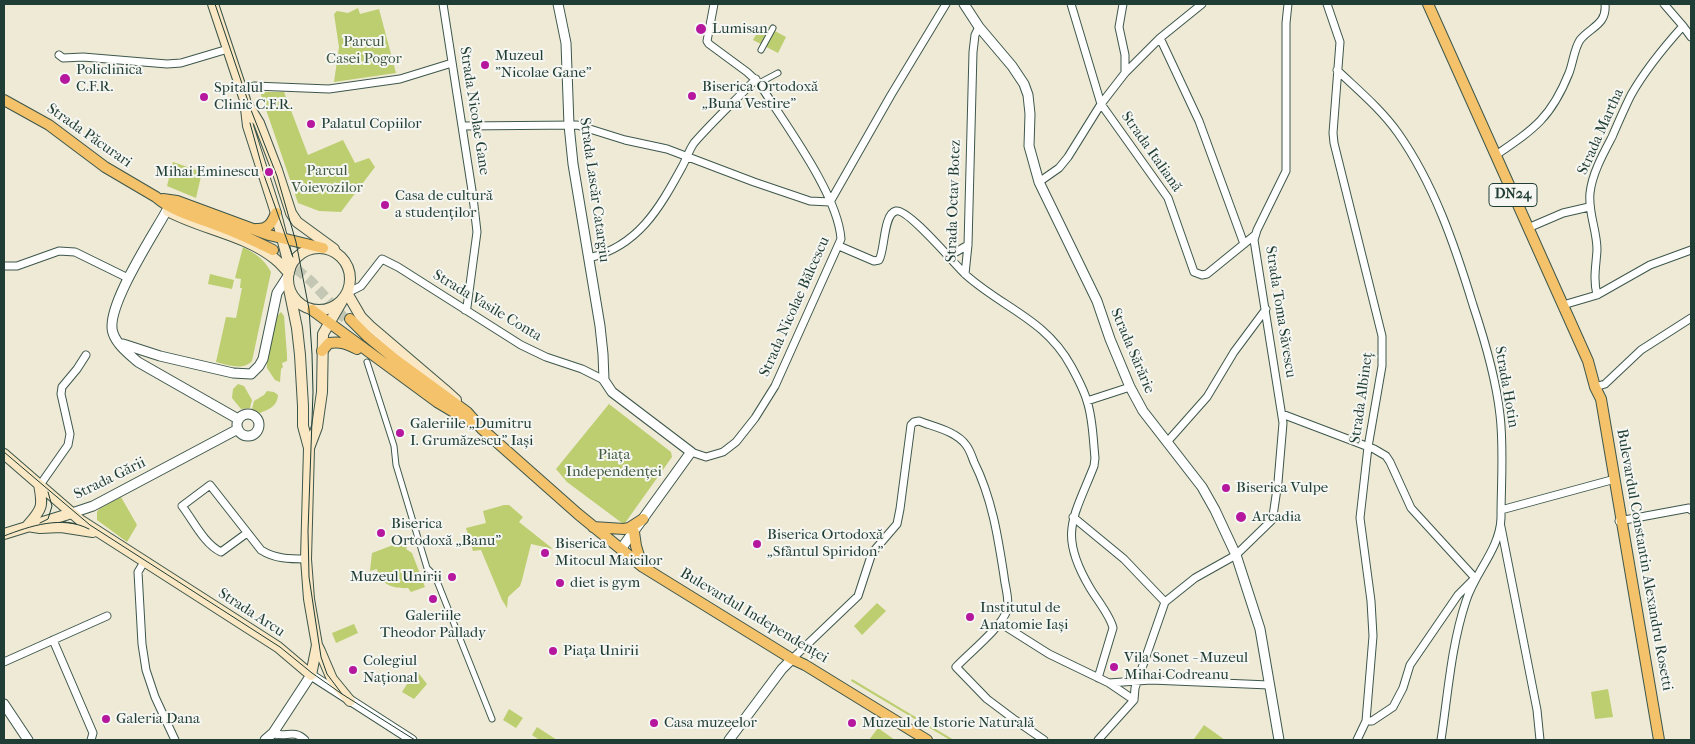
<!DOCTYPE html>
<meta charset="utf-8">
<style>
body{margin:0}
#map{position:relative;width:1695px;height:744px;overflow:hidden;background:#eeead5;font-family:"IM FELL French Canon",serif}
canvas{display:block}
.frame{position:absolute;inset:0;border:5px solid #1f3d34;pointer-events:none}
</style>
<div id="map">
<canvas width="1695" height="744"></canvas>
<div class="frame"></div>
</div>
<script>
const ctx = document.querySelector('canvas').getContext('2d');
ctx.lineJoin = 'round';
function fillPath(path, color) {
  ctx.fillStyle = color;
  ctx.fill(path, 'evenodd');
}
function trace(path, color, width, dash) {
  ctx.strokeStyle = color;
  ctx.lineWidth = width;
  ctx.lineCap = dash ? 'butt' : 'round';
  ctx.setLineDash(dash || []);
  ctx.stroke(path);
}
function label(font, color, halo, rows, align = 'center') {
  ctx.font = font + ' "IM FELL French Canon",serif';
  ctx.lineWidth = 4;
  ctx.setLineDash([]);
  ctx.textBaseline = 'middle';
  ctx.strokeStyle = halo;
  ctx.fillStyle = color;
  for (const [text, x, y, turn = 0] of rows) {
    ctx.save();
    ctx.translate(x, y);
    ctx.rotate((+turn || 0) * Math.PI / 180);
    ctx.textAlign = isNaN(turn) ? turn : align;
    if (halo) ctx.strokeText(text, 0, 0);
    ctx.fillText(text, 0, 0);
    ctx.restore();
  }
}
fillPath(new Path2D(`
 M358 8 360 14 379 9 396 73 334 82 339 47 334 14 337 11 348 13Z
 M762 24 786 37 778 53 753 40Z
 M260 92H284L308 155 343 140 355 163 369 158 375 167 341 212 319 211 298 203Z
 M173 162 202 172 196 198 167 186Z
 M243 247C256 254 264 259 271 272L252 361C243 371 228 365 216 362L226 317 236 318 242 288H240L241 279 235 278Z
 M210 274 234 280 232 289 208 284Z
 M281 312 284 316 287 355V361L282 363 283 367 281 369 280 382 275 380 267 368V362L277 316Z
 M238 384 244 386 252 400 250 408 241 409 232 398 233 389Z
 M267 391 274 392 278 395C277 407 269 409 260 413L252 409 254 401 264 395Z
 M609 404 671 452 672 457 625 523H622L567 482 556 469Z
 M121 497 137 525 127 542 97 520V512L99 509Z
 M504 505H509L523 517 519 522 553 549 531 544 522 580 520 586 508 597 507 608 502 600 481 550 473 551 466 528 486 523 483 511Z
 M412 538 406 549 412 553 425 587 411 592 408 588C394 589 380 585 377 569L370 571 372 553Z
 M877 603 886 611 862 635 854 626Z
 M354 624 358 633 336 643 332 633Z
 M416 670 427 684 414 699 402 692Z
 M852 679 954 740H950L851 681Z
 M1608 689 1613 717 1595 719 1591 692Z
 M509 709 523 718 516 728 503 720Z
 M1204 725 1225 740H1196L1194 739Z
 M537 727 557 740H538V739L532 735Z
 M878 728 895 740H869Z`), '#bdce70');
trace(new Path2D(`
 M273 250 311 281 348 322`), '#c5c7b5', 10, [10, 5]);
const pedestrian = new Path2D(`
 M761 50 773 28
 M759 83 778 73
 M367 362 394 446 396 465 427 568 435 576 492 719`);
const minor = new Path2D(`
 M443 4 473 197 477 232 467 307 465 310
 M1071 4 1101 104 1168 198 1194 272 1202 275 1207 274 1255 235
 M1123 4 1119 27 1125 55V73
 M1327 4 1340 42 1333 133 1334 143 1382 336V366L1368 447 1360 518 1371 601 1373 636 1366 721 1357 740
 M1664 4 1683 26 1691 37
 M1160 38 1199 121 1244 244
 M59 55 63 58 83 57 167 64 181 63 228 49
 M1337 70C1358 90 1381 109 1398 133 1434 184 1455 246 1473 305 1485 341 1496 378 1500 415 1504 448 1501 484 1501 518 1500 549 1475 572 1466 601 1451 646 1448 694 1441 740
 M242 89 254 86 329 89 400 79 452 63
 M462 126 577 125 625 140 667 149 754 182 810 201 830 202
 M1496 155C1534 129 1551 118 1569 73 1573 63 1574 49 1580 40 1590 27 1607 25 1605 4
 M1039 182 1059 168 1068 157 1101 104 1125 73 1160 38 1202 4
 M830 202 891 95 946 4
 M1528 228 1563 213 1589 207
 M839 246 874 261 879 260C885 251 883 214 896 211 908 208 955 265 966 275 1003 308 1045 319 1071 366 1077 377 1084 390 1087 401 1093 419 1093 439 1095 458L1094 466C1073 519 1058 534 1090 588 1097 600 1110 615 1113 628L1098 678
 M949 256 968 245
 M589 258C638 246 659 209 682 167 686 160 689 150 694 143 713 121 735 101 756 79
 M4 266H17L59 251 75 252 128 278
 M965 274 968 245 973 52 975 35 979 27
 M347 293 361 286 382 259 398 267 521 345 546 357 582 369 604 380
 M1597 295C1593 279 1596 266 1597 250 1597 230 1588 213 1590 193 1592 174 1603 154 1612 137 1618 123 1624 109 1631 95 1644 72 1665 46 1683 26
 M1563 305 1597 295 1650 265 1691 250
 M1595 387 1605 384 1641 350 1691 318
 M1087 401 1130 387
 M1282 414 1374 449 1386 456 1390 462 1411 508 1475 578 1458 595 1410 665 1403 688 1393 707 1372 721H1366
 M1168 441 1207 397 1234 352 1266 309
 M691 452 706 457 723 452 736 442 755 418 775 386 841 239C838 194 784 123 759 83L747 72 709 44 707 41 714 4
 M40 485 68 445 70 434 61 394 62 387 77 369 86 355
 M1501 510 1615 479
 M1073 517 1124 559 1165 602
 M1619 521 1689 508 1691 510
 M1501 527 1537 710 1540 740
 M247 533 221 552C204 544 193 520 182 506L210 485 261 550C275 559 290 559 306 559
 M144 562 138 572 142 644 146 670 155 697 175 740
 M1000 623 1049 654 1109 683 1134 700
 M53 640 93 733 91 740
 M792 659 858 596 872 553 897 524 900 509 911 425 914 422 919 421C934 427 956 431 966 445 970 450 972 457 974 462 992 498 998 537 1004 576 1005 587 1010 600 1007 610 1002 627 969 653 956 667L987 699 1015 720 1044 740
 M4 662 107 616
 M1109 683 1151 680 1269 685
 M273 733C285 739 293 728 305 740
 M1098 740 1134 700 1135 688 1165 602 1195 578 1236 555 1272 520 1273 516 1278 482 1283 423 1254 240 1257 230 1286 171V23L1288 4`);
const tertiary = new Path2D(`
 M558 4 566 43 569 125 573 164 600 326 603 354 604 380 612 392 691 452 621 549
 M964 4 979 27 1012 66 1024 84 1028 95 1030 114 1029 146 1039 182 1097 301 1110 339 1130 387 1143 411 1202 487 1215 510 1236 555 1260 629 1279 740
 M167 210C154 234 104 309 113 333 117 345 129 354 138 362L238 419
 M123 344 160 356 233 373 251 374 259 366 263 359 277 293 288 276
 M237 425a11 11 0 1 1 22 0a11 11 0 1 1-22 0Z
 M72 513 93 506 238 429
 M4 704 28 740
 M265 740 273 733 311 675 412 740
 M729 740 782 669 792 659`);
const secondary = new Path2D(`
 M213 4 245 100 248 126 275 210 290 269
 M248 105 259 123 277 170 291 213 297 222 334 249
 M168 211C201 229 246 235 275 259 280 263 284 268 289 273
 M288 279a31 31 0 1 1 62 0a31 31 0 1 1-62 0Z
 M347 293 361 317 370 326 445 390 456 400
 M309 448 317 427 322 392 323 334 342 301
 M4 454 80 520 278 647 311 675 317 645 309 599 306 559 309 448 303 426V406L300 355 297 328 289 289
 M28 525C43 508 43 506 39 484
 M27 526 40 528 61 527 93 532
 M4 534 72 513
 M317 645 320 651 332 679 350 701`);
const primary = new Path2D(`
 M1428 4 1588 361 1595 387 1601 399 1659 740
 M4 100 49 125 105 167 156 197C173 212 198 218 219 226 238 233 255 241 273 250
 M163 199 177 201 269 235 323 248
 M256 229C268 230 272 223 276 213
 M312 310 437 402 474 424
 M350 319 368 337 396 360 467 412 482 429 578 514 643 567 792 659 805 665 927 740
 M322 351 329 343C341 341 347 344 357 349
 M593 527 624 529 629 528 643 519
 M634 532 636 546 642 566`);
trace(pedestrian, '#3e574c', 7);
trace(minor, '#3e574c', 9);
trace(tertiary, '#3e574c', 11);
trace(secondary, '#3e574c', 12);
trace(primary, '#3e574c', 12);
trace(pedestrian, '#fff', 5);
trace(minor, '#fff', 7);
trace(tertiary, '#fff', 9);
trace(secondary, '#fae7c3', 10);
trace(primary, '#f3c26a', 10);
trace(new Path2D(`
 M215 4 251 110 277 176 296 242 309 309 312 354 313 392 308 531 309 577 321 657 327 674 342 694
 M250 123 265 178 293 257
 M4 452 90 525 280 647 312 673 342 694 415 740
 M40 523 48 519 52 506 48 492
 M4 536C30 526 62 515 89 529`), '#1f3d34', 1);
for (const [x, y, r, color] of [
 [701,29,6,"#b5179e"],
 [485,65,5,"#b5179e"],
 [65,79,6,"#b5179e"],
 [692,96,5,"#b5179e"],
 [204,97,5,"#b5179e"],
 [311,124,5,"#b5179e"],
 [269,172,5,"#b5179e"],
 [385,205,5,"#b5179e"],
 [400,433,5,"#b5179e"],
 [1226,488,5,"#b5179e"],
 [1241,517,6,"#b5179e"],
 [381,533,5,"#b5179e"],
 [757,544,5,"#b5179e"],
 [545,553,5,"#b5179e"],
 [452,577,5,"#b5179e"],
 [560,583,5,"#b5179e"],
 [433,599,5,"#b5179e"],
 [970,617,5,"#b5179e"],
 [553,651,5,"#b5179e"],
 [1114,667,5,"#b5179e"],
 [353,670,5,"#b5179e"],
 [106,719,5,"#b5179e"],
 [654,723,5,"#b5179e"],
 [852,723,5,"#b5179e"]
]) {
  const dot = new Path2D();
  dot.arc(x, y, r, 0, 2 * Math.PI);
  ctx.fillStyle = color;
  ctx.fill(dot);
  trace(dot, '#f6f6f2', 2);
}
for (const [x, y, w] of [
 [1513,195,48]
]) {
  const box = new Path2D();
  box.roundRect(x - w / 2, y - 11.5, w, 23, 4);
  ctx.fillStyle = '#f6f6f2';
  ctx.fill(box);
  trace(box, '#1f3d34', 1);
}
label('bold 14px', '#1f3d34', null, [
 ["DN24",1513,195]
]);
label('15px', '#1f3d34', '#f6f6f2', [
 ["Lumisan",712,29],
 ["Muzeul",495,56],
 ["\"Nicolae Gane\"",495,73],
 ["Policlinica",76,70],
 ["C.F.R.",76,87],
 ["Biserica Ortodoxă",702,87],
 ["„Buna Vestire”",702,104],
 ["Spitalul",214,88],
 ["Clinic C.F.R.",214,105],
 ["Palatul Copiilor",321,124],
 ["Mihai Eminescu",259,172,"right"],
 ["Casa de cultură",395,196],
 ["a studenților",395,213],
 ["Galeriile „Dumitru",410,424],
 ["I. Grumăzescu” Iași",410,441],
 ["Biserica Vulpe",1236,488],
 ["Arcadia",1252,517],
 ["Biserica",391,524],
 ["Ortodoxă „Banu”",391,541],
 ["Biserica Ortodoxă",767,535],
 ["„Sfântul Spiridon”",767,552],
 ["Biserica",555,544],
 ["Mitocul Maicilor",555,561],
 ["Muzeul Unirii",442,577,"right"],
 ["diet is gym",570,583],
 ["Institutul de",980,608],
 ["Anatomie Iași",980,625],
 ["Galeriile",433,616,"center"],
 ["Theodor Pallady",433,633,"center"],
 ["Piața Unirii",563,651],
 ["Vila Sonet - Muzeul",1124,658],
 ["Mihai Codreanu",1124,675],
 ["Colegiul",363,661],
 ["Național",363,678],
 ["Galeria Dana",116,719],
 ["Casa muzeelor",664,723],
 ["Muzeul de Istorie Naturală",862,723]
], 'left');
label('15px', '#3f5a40', '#f6f6f2', [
 ["Parcul",364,42],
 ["Casei Pogor",364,59],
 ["Parcul",327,171],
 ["Voievozilor",327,188],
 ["Piața",614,455],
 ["Independenței",614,472]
]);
label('15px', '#1f3d34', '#f6f6f2', [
 ["Strada Nicolae Gane",474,111,81],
 ["Strada Martha",1601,132,-66],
 ["Strada Păcurari",89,136,35],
 ["Strada Italiană",1151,152,55],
 ["Strada Lascăr Catargiu",594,190,82],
 ["Strada Octav Botez",954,201,-88],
 ["Strada Vasile Conta",487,306,31],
 ["Strada Nicolae Bălcescu",795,307,-66],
 ["Strada Toma Săvescu",1280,312,81],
 ["Strada Sărărie",1132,351,67],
 ["Strada Hotin",1506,387,80],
 ["Strada Albineț",1362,398,-82],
 ["Strada Gării",110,479,-26],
 ["Bulevardul Constantin Alexandru Rosetti",1644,560,80],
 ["Strada Arcu",251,613,33],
 ["Bulevardul Independenței",754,616,31]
]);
</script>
